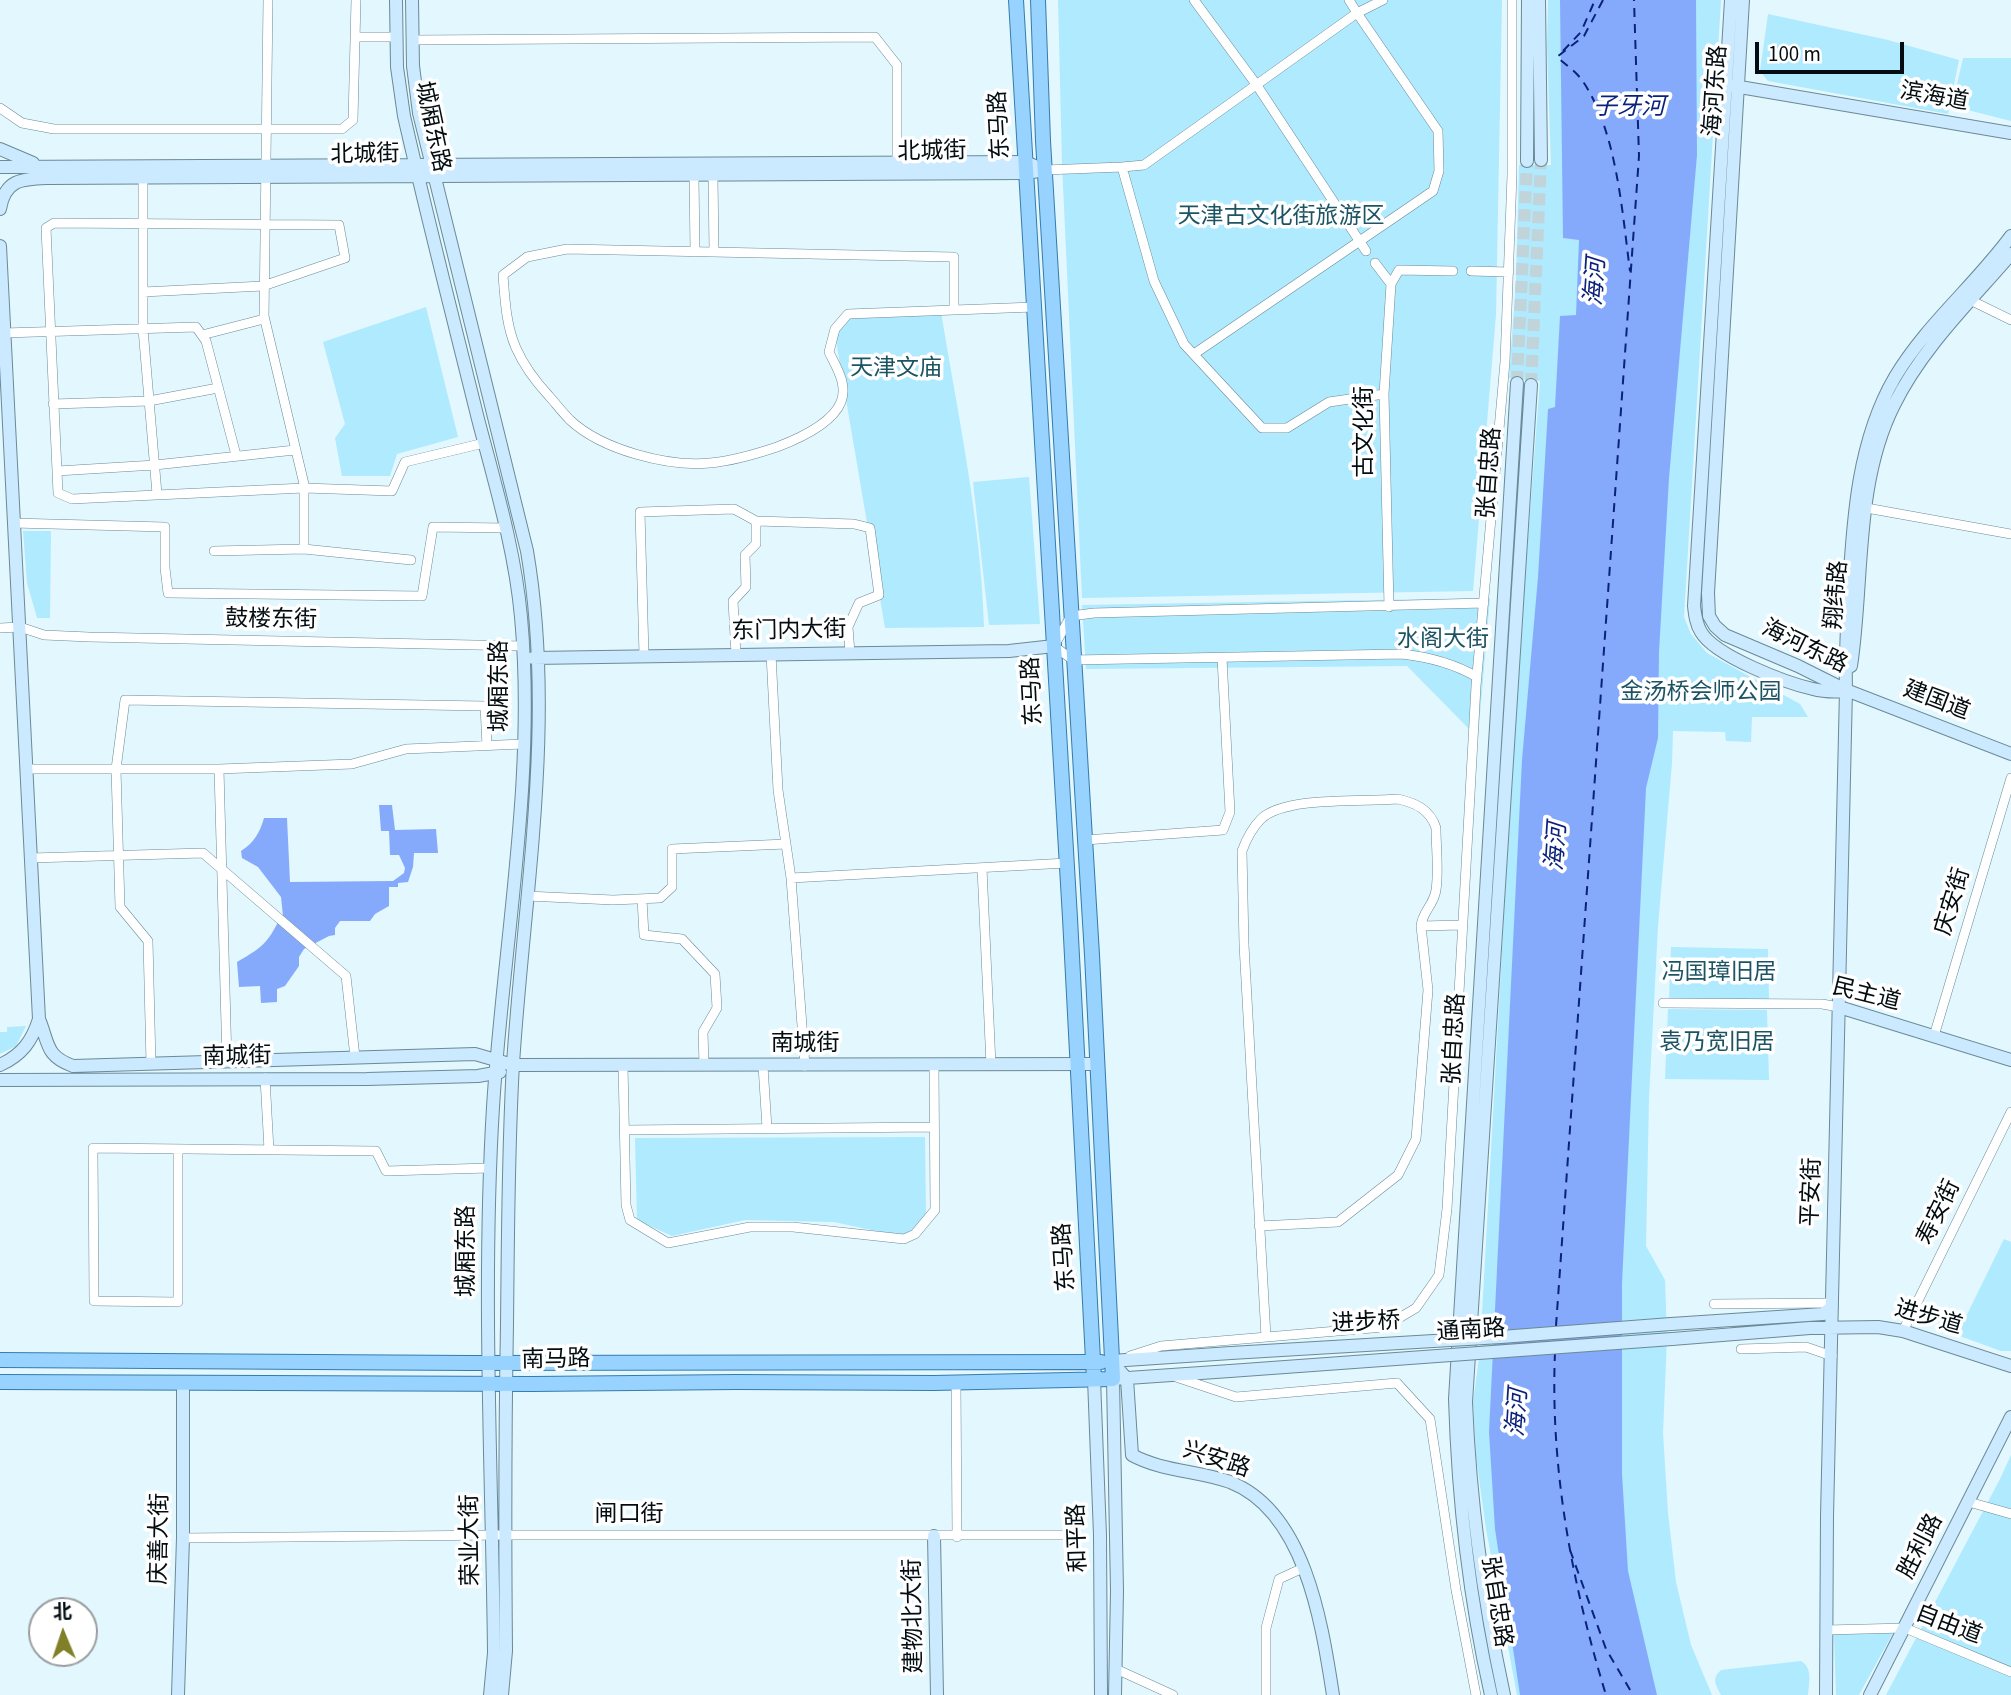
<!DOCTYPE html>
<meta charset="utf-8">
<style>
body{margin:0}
#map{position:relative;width:2011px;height:1695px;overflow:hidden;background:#e3f7fe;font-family:"Source Sans 3","Noto Sans SC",sans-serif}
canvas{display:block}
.north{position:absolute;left:28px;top:1597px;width:70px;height:70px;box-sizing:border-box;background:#fff;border:2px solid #9a9ea0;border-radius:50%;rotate:358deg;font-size:19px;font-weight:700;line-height:28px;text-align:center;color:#030d11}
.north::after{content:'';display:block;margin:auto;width:24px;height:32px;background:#817f27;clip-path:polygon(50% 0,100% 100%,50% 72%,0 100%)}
.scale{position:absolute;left:1755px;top:42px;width:149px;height:32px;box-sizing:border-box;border:4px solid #030d11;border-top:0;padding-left:9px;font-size:21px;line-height:24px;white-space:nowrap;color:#030d11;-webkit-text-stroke:5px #fff;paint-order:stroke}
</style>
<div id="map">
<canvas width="2011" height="1695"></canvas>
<div class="north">北</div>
<div class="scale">100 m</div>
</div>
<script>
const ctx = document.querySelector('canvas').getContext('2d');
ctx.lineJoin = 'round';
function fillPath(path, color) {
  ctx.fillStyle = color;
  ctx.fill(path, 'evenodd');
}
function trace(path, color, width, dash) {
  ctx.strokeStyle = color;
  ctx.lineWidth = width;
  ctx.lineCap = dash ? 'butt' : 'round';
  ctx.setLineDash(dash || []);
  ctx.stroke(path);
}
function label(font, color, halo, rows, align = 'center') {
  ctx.font = font + ' "Source Sans 3","Noto Sans SC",sans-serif';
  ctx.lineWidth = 7;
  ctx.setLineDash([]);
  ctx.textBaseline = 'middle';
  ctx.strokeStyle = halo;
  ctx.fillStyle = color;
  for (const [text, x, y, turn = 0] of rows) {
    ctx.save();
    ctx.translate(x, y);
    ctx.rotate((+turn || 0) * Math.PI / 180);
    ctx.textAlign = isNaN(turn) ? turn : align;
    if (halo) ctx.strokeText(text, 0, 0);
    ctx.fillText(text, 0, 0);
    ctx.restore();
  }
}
fillPath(new Path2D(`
 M1058 0H1502L1496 314 1473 591 1082 598 1062 163Z
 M1548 0H1721L1684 617 1691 634 1707 653 1800 704 1808 717H1752L1751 742 1726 741 1725 732 1673 731 1672 763 1658 926 1649 1098 1646 1246 1665 1280 1667 1336 1663 1433 1668 1513 1676 1582 1691 1645 1712 1695H1517L1486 1529 1476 1457 1473 1402 1480 1351 1516 695 1540 381 1509 378 1516 280 1519 165H1551L1547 46Z
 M1768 14 1888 40 1959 60 1948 114 1768 81 1760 71Z
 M1963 58H2011V121L1952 106Z
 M426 307 458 437 397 454 390 476H342L335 438 345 424 323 342Z
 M941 312C958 416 981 521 984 627L885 628 835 335 850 316Z
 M1029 477 1040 624 989 625 973 482Z
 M23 531H51L50 618H37L27 583Z
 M1490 598 1478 738 1407 666 1086 669 1082 605Z
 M1671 947 1768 949 1769 1000 1669 999Z
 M1668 1009 1767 1010 1769 1080 1665 1079Z
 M26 1026 16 1046 0 1054V1032H7V1027Z
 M925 1137 926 1217 904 1237 834 1222 745 1220 672 1236 637 1220 635 1138Z
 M2004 1239 2011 1242V1351H2001L1957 1335Z
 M2011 1455V1695H1886L2000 1479Z
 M1894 1631 1859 1695H1836L1834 1633Z
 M1801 1661C1813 1668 1809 1683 1808 1695H1721C1716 1685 1711 1679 1721 1670Z`), '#afeafe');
fillPath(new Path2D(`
 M1560 0H1696L1697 155 1669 478 1659 652 1658 738 1646 788 1622 1283V1474L1628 1571 1657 1695H1520L1495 1529 1489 1432 1522 760 1538 577 1548 409 1555 407 1560 316 1576 315 1579 240 1563 238Z
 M379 805H392L395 830 436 829 438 853H414L413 867 408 882 398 883V887H389V906L375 914 370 921H340L335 928V935L329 936 304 949 299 957V966L285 986 277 989V1002L261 1003 260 986 239 987 237 962C249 955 262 948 270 936 275 929 277 922 283 916L281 897 258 867 242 858 241 851C254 843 260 832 264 818H287L290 882 393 881 404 873 405 868 399 855H390L389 831H381Z`), '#86aafb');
trace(new Path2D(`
 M1603 0 1584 36 1557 57C1566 65 1578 73 1584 83 1617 134 1622 211 1630 271
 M1563 51 1581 32 1595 0
 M1556 1326 1639 156 1634 0
 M1555 1352C1550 1469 1572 1584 1606 1695
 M1570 1550 1606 1649 1633 1695`), '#0b227d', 2, [9, 7]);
trace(new Path2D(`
 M1517 383 1527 161
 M1531 385 1541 160`), '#c1d4da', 12, [12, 6]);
const street = new Path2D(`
 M1194 0 1256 84 1366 251
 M1349 0 1357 13 1383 0
 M355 37H396
 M413 40 875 37 897 65V163
 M0 108 22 123 54 129H342L353 120 356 0
 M1122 167 1144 165 1357 13 1438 131 1439 171 1433 191 1194 354
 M1045 170 1122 167 1154 281 1184 344 1262 428H1287L1329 402 1384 394
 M694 176 695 252
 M713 176 714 252
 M143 178V329L157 494
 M1375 263 1391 284 1384 394 1389 607
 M1471 271 1509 272
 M1391 284 1399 270 1453 271
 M143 292 263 286 345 258 339 225 54 223 46 228 58 493 72 499 304 488 392 491 405 462 484 443
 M1966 298 2011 320
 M954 309V257L567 249 527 257 503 275C505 300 506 325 516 348 524 366 536 382 549 396 556 404 563 413 570 420 602 450 668 467 710 463 733 461 756 454 777 447 798 439 832 424 841 402 848 384 836 367 829 352L835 329 848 314 1034 307
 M264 316 304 484V549
 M4 333 196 327 206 341 236 455
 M202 335 264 319 268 0
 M53 404 149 401 218 388
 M57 471 155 465 295 450
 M1861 507 2011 534
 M13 523 165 527V568L168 593 422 596 433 527 506 528
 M214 551 304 549 411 560
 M0 628 20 627 44 635 89 637 523 646
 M736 654 733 601 746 587 745 555 756 544V521
 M771 654 778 790 791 878 805 1066
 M644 655 640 512 734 509 756 521 854 524 870 528 879 595 859 603 848 627 850 653
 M1477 677C1453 663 1429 657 1402 654L1073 660 1054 646 1071 616 1094 613 1484 603
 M27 769H219L352 764 406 749 523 744
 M219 769 227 1062
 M1085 840 1223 830 1230 812 1222 658
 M31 858 203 853 346 976 355 1057
 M982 868 991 1065
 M791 878 1067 863
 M527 896 613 900 660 898 672 887V849L786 844
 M642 899 644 935 682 939 715 974 717 1008 703 1032 704 1064
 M1421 926 1462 925
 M1663 1003 1822 1004 1839 1007
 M1934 1036 2011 778
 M151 1064 148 941 120 907 116 769 125 700 485 706 487 746
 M623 1065 626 1205 630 1220 668 1243 750 1227H793L904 1239 915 1234 935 1210 934 1066
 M763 1066 767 1128
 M265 1078 269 1150
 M625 1130 934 1127
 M178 1149V1302L94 1301 93 1148 376 1151 386 1171 489 1168
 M1259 1226 1338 1222 1398 1175 1416 1139 1428 990 1421 926C1422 912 1434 905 1436 890 1439 870 1436 848 1436 828 1430 809 1415 803 1398 799 1363 802 1285 796 1261 819 1252 828 1246 840 1242 851L1244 945 1266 1337
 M1714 1304 1832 1303
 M1903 1331 2011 1112
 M1741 1349 1806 1347 1832 1356
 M1130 1356 1161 1346 1384 1327 1416 1308 1439 1275 1447 1209 1476 686 1505 362 1512 175V0
 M1176 1377 1236 1397 1397 1383 1430 1419 1456 1590 1476 1695
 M956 1382 957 1537
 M1969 1502 2011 1514
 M183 1538 505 1535H1074
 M1826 1630 1905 1628 2011 1672
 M1116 1669 1173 1695
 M1266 1695V1628L1279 1579 1303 1568`);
const secondary = new Path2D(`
 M396 0 397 67 404 116C427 217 453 318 478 419 495 484 515 550 521 617 536 778 503 946 493 1107 482 1289 492 1472 494 1653L490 1695
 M412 0 413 66 419 113 527 551C556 722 524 893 513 1064 508 1151 508 1238 507 1324 505 1433 505 1542 506 1651L502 1695
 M1539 0 1541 160
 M1731 0 1694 606C1695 615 1696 624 1701 632 1715 656 1786 683 1813 689 1824 692 1835 692 1846 691
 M1743 0 1708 593 1709 616 1715 626 1725 635 1798 666 1846 690 2011 754
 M1734 86 2011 133
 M0 149 33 163
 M1527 161 1528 0
 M0 167 1025 162 1035 166
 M0 209C5 179 22 179 48 178L1026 173 1045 170
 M0 246 39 1019C32 1041 22 1055 0 1065
 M533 658 1009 651 1054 646
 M1851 666C1864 581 1854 484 1894 405 1922 348 1970 302 2011 254
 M1839 1007 2011 1060
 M39 1019C49 1043 45 1056 73 1066L475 1054 513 1065 1097 1064
 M0 1080 367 1079 478 1076 500 1072
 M1671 1324 1823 1314 1832 1307
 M1672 1339 1810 1328 1878 1327 1903 1331 2011 1366
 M1111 1361 1127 1379 1132 1455C1161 1471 1199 1471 1230 1482 1306 1512 1322 1625 1333 1695
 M1111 1361 1231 1353
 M1094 1379 1100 1535 1101 1695
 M934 1536 937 1695
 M178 1695 183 1538V1384
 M1115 1695 1117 1591 1113 1379 1230 1371
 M1491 1695C1469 1598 1458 1499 1455 1399L1517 383
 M1504 1695C1483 1598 1470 1501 1466 1402L1531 385
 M1826 1695 1827 1516 1846 690C1845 656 1847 623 1849 589 1853 518 1858 440 1895 377 1926 325 1975 285 2011 236
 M1870 1695 2011 1417`);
const primary = new Path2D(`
 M1016 0 1070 918 1094 1379
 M0 1360 470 1363 1101 1362
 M0 1382 532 1384 736 1382 934 1383 1113 1379 1092 955 1043 141 1038 0`);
trace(street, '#6b8a95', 10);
trace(secondary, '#6b8a95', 14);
trace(primary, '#367bab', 16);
trace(street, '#fff', 9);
trace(secondary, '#cbe9ff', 12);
trace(primary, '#97d3fe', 14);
const secondaryBridge = new Path2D(`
 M1231 1353 1501 1337 1671 1324
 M1230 1371 1672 1339`);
trace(secondaryBridge, '#6b8a95', 14, []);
trace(secondaryBridge, '#cbe9ff', 12);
label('23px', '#030d11', '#fff', [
 ["海河东路",1717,91,-86],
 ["滨海道",1934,98,10],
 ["东马路",1001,125,-93],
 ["城厢东路",431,127,78],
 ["北城街",932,153,-1],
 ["北城街",365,156,-1],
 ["古文化街",1366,432,-90],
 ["张自忠路",1491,473,-86],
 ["翔纬路",1838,595,-85],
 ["鼓楼东街",271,621,1],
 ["东门内大街",789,632,-1],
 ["海河东路",1804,648,26],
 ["城厢东路",501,686,-90],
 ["东马路",1034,691,-93],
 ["建国道",1936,702,21],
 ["庆安街",1954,902,-73],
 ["民主道",1866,996,14],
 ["张自忠路",1456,1039,-87],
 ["南城街",805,1045],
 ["南城街",237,1058,-1],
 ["平安街",1813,1192,-88],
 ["寿安街",1940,1213,-64],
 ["城厢东路",468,1251,-90],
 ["东马路",1066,1257,-94],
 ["进步道",1928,1319,16],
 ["进步桥",1366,1324,-3],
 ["通南路",1471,1332,-4],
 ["南马路",556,1361,-1],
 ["兴安路",1216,1461,18],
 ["闸口街",629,1516],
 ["和平路",1079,1538,-92],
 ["庆善大街",161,1539,-89],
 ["荣业大街",472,1540,-91],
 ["胜利路",1922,1547,-63],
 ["张自忠路",1495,1602,81],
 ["建物北大街",915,1616,-91],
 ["自由道",1948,1626,21]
]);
label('23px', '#1d5464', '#fff', [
 ["天津古文化街旅游区",1281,218],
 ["天津文庙",896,370],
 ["水阁大街",1443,641],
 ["金汤桥会师公园",1701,694],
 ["冯国璋旧居",1719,974],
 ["袁乃宽旧居",1717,1044]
]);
label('italic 24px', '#0b227d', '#fff', [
 ["子牙河",1629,109],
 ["海河",1597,282,-86],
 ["海河",1558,847,-86],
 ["海河",1519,1413,-86]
]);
</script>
